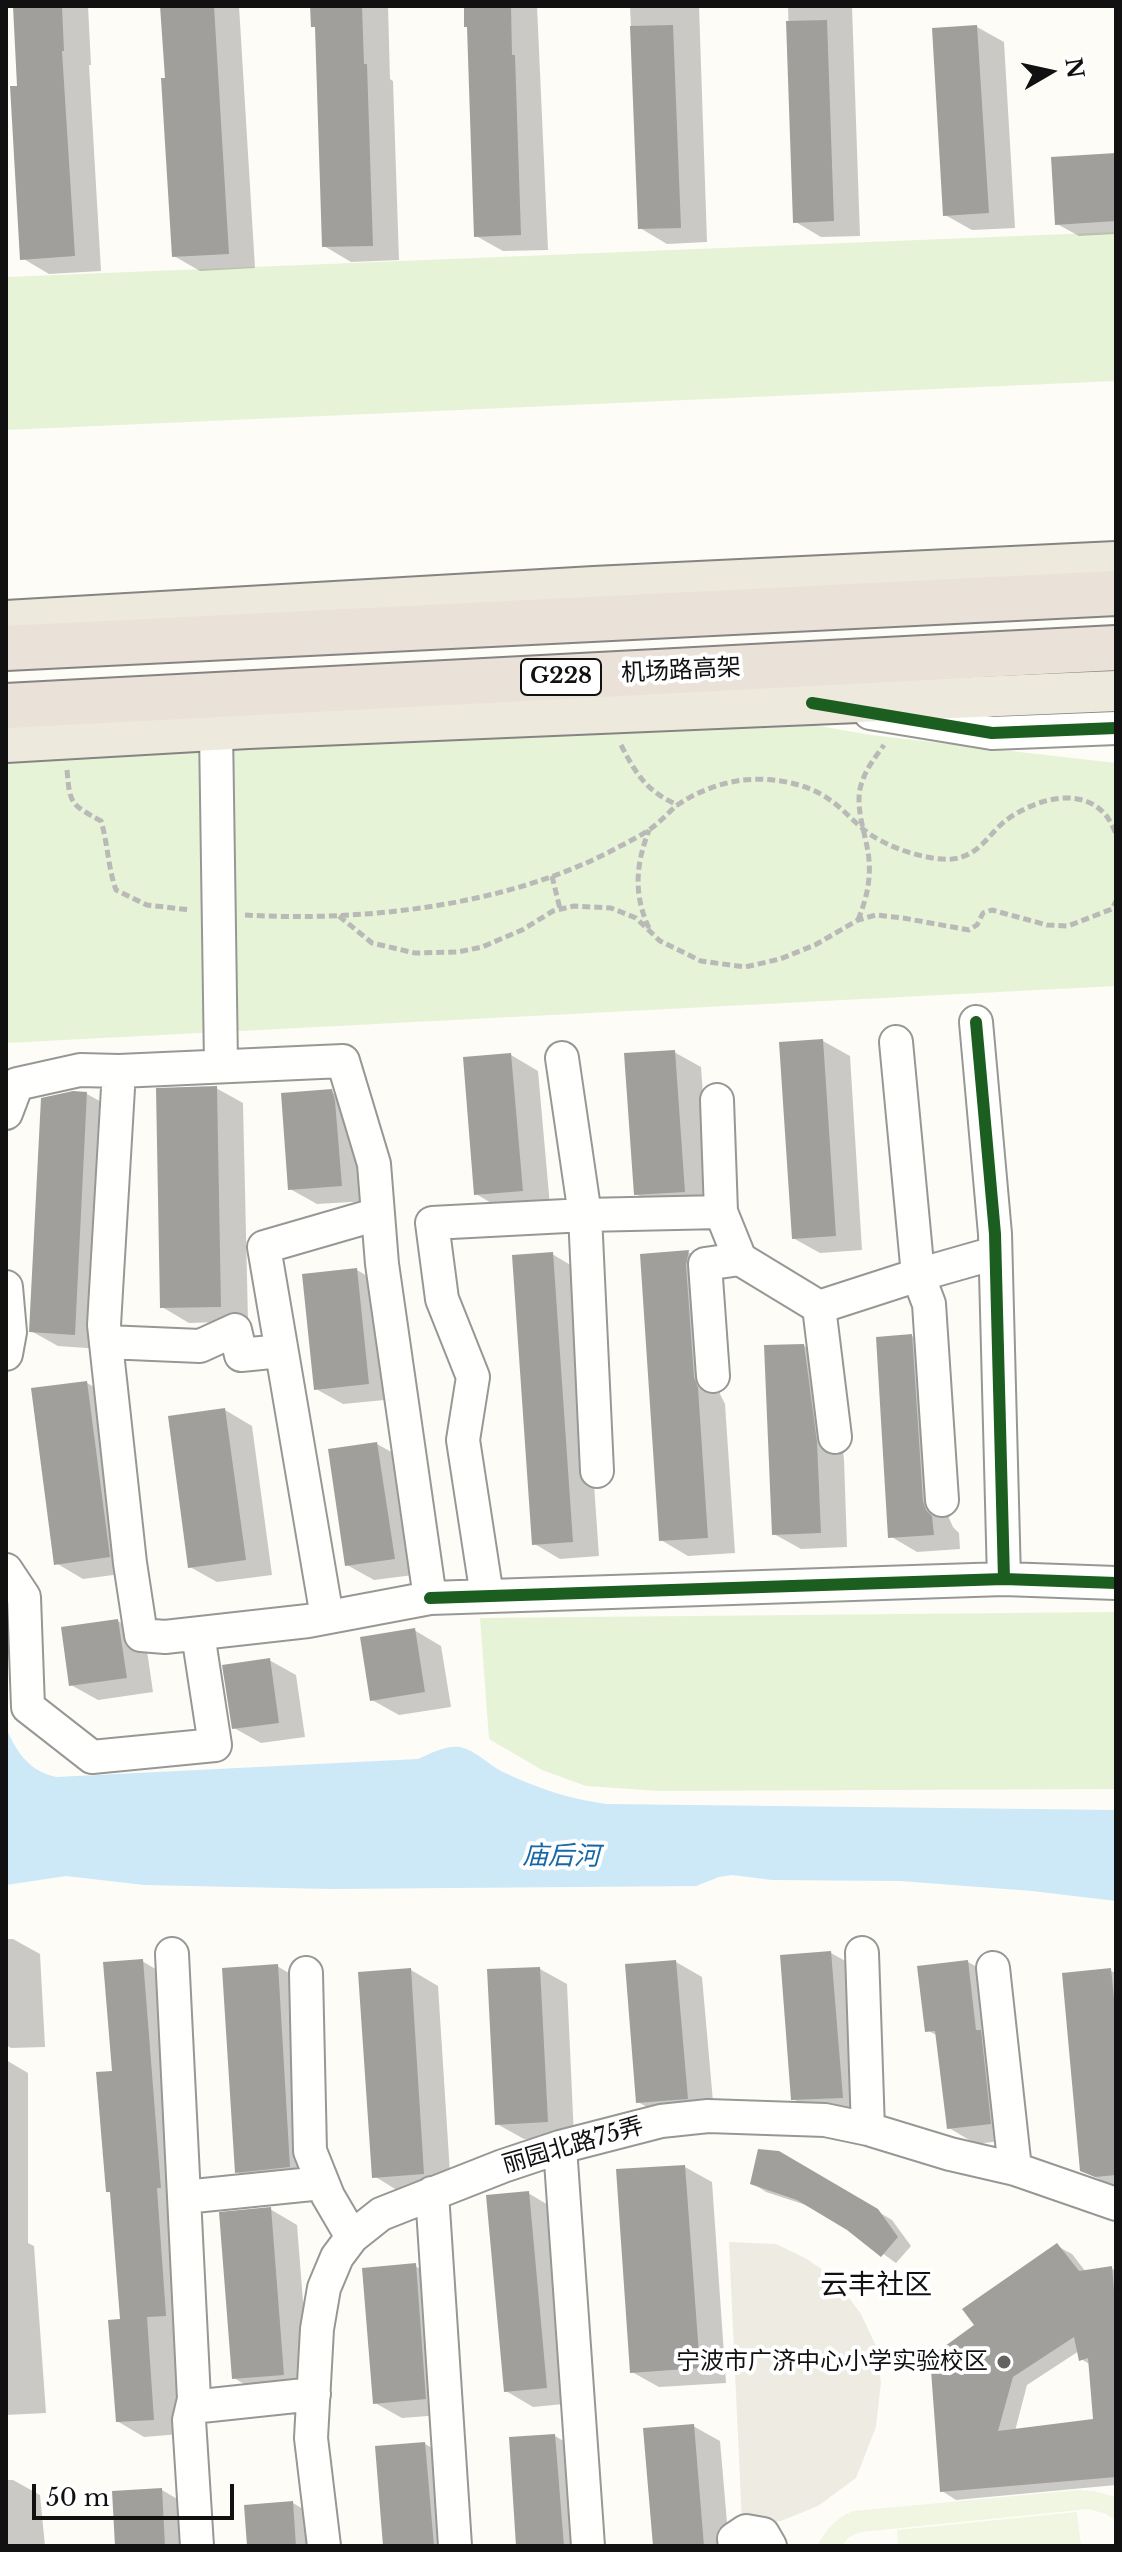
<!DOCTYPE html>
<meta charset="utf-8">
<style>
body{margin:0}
#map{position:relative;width:1122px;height:2552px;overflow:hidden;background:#fdfcf7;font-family:"Libre Baskerville",serif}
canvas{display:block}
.frame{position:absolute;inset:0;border:8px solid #111;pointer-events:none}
.north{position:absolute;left:1010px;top:32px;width:80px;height:80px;-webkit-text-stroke:6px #fff;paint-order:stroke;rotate:81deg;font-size:22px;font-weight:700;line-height:32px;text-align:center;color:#111}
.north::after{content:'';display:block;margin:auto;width:28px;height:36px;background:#111;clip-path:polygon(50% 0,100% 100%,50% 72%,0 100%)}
.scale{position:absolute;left:32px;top:2484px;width:202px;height:36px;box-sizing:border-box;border:4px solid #111;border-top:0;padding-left:10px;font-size:24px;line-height:28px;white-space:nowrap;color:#111;-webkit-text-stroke:6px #fff;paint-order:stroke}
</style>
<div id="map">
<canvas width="1122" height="2552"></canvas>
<div class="frame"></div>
<div class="north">N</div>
<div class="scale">50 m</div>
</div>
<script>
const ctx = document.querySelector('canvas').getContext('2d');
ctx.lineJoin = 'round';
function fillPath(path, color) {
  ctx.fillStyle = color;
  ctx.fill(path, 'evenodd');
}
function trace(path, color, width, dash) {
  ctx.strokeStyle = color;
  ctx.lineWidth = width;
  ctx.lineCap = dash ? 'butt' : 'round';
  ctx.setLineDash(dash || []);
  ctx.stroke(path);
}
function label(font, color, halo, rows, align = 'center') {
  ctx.font = font + ' "Libre Baskerville","Noto Sans SC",serif';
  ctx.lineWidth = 8;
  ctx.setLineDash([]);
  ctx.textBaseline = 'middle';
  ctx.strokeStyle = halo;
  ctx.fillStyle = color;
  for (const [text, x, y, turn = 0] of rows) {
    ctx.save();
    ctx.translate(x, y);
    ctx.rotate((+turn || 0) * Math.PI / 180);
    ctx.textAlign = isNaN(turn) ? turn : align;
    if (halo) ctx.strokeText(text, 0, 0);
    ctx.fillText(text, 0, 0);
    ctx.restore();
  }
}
fillPath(new Path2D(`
 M1116 232V381L6 430V277Z
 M791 721 871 735 1116 763V986L6 1043V758Z
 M1116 1612V1789L660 1791 586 1786 542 1770 489 1739 480 1618Z`), '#e7f3d7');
fillPath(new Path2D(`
 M1079 2490 1094 2491 1116 2497V2521L1106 2514 1089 2509 860 2532 849 2537 842 2546H817C827 2529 835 2518 854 2511Z
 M1077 2512 1081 2546H898L897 2530Z`), '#f0f6e1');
fillPath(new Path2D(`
 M729 2242 776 2244 807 2259 834 2278 861 2314 875 2344 881 2382 876 2427 856 2478 818 2506 781 2521 742 2523Z`), '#edebe2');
fillPath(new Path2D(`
 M6 1728C17 1753 30 1772 57 1777L418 1759C431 1753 446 1745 460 1747 476 1750 488 1765 503 1772 536 1788 570 1799 606 1804L1116 1810V1901L1032 1891 900 1881 772 1880 732 1875 719 1877 696 1886 332 1889 144 1885 66 1876 6 1885Z`), '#cde8f7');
fillPath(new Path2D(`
 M15 6H88L91 65H89L101 271 49 274 22 258Z
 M162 6H239L255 268 200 271 174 256Z
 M312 6H388L390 79 393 81 399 260 351 262 324 246 317 28 313 26Z
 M466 6H537L548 250 503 251 476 236 469 27Z
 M630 6H699L707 242 667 244 640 228Z
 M788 6H852L860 236 821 237 794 221Z
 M977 27 1004 42 1015 228 972 230 945 215Z
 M1116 155V234L1079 236 1057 224Z
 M823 1041 850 1056 862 1250 820 1253 793 1238Z
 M674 1052 701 1067 711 1206 663 1209 636 1194Z
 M511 1055 538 1071 550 1206 503 1210 476 1194Z
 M216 1088 243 1103 248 1321 189 1323 162 1307Z
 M331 1092 358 1107 368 1201 317 1204 290 1189Z
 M87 1094 114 1109 101 1349 58 1346 31 1331Z
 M688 1252 715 1268 712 1282 720 1394 725 1404 735 1553 688 1556 661 1540 642 1256Z
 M552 1254 579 1270 599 1556 560 1559 533 1543Z
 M357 1270 384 1286 395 1399 343 1404 316 1389Z
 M912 1336 938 1352 949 1518 953 1527 959 1533 960 1549 917 1552 890 1536Z
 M804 1346 831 1361 844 1459 847 1547 801 1549 774 1534Z
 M87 1383 114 1398 136 1572 83 1579 56 1563Z
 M225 1410 252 1426 272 1575 217 1582 190 1567Z
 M377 1444 404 1459 421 1574 374 1580 347 1565Z
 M118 1621 145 1637 153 1692 98 1700 71 1685Z
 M414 1630 441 1646 451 1707 399 1715 372 1700Z
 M269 1660 296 1675 305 1737 261 1743 234 1728Z
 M6 1939H13L40 1954 45 2047 11 2048 6 2045Z
 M831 1953 858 1968 870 2113 820 2114 793 2099Z
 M142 1961 169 1977 193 2330 173 2332 180 2434 144 2437 117 2421 122 2321 113 2194 107 2191Z
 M676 1962 702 1977 714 2113 665 2117 638 2102Z
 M968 1962 995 1977 1017 2139 976 2144 949 2128 938 2036 927 2030Z
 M277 1966 304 1982 316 2182 264 2187 237 2172Z
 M540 1969 567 1984 574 2137 524 2139 497 2124Z
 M411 1970 438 1986 451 2189 400 2192 374 2176Z
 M1111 1971 1116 1973V2188L1082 2170Z
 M6 2060 28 2073V2243L34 2246 46 2413 6 2415Z
 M778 2153 892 2220 911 2246 896 2263 848 2229 812 2207 766 2192 752 2183Z
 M685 2167 712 2182 726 2383 659 2387 632 2372Z
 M528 2193 555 2209 574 2403 533 2407 506 2391Z
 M270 2209 297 2225 310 2390 261 2394 234 2378Z
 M1057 2246 1072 2254 1086 2272 1111 2268 1116 2271V2485L956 2500 942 2491 977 2325ZM1079 2351 1081 2359 1091 2365 1095 2421 1015 2431 1027 2385Z
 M415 2266 442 2281 453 2414 402 2418 375 2403Z
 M693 2426 720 2441 729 2546H655Z
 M555 2436 582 2452 589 2546H518Z
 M425 2444 452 2459 459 2546H385Z
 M6 2480H13L40 2495 45 2546H6Z
 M162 2490 189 2506 191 2546H117Z
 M293 2503 320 2519 322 2546H249Z`), '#0003');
fillPath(new Path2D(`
 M13 6H62L64 51H62L75 256 20 260 10 86H17Z
 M160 6H214L229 254 172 257 161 78H165Z
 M310 6H362L364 64H367L373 246 322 247 315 27H311Z
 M464 6H511L512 55H515L521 235 474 237 467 27H464Z
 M827 20 834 221 793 223 786 21Z
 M673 25 681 228 638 229 630 26Z
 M977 25 989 213 943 216 932 28Z
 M1116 153V221L1055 225 1051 157Z
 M823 1039 836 1236 792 1239 779 1042Z
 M675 1050 685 1192 634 1195 624 1053Z
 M511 1053 523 1191 474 1195 463 1057Z
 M217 1086 221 1307 160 1308 156 1088Z
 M332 1089 335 1101 342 1186 288 1190 281 1093Z
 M73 1091 87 1092 75 1335 29 1332 41 1098Z
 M689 1250 686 1265 694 1377 698 1388 708 1538 659 1541 640 1254Z
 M553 1252 573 1542 532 1545 512 1255Z
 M357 1268 369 1384 314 1390 302 1274Z
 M912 1334 923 1501 926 1510 932 1516 934 1535 888 1538 876 1337Z
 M804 1344 817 1442 821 1533 772 1535 764 1345Z
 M87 1381 110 1557 54 1565 31 1388Z
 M225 1408 246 1560 188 1568 168 1416Z
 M377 1442 395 1559 345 1566 328 1449Z
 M118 1619 127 1678 69 1686 61 1627Z
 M415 1628 425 1692 370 1701 360 1637Z
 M270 1658 279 1723 232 1729 222 1665Z
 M831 1951 843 2098 791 2100 780 1955Z
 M143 1959 161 2188H157L166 2316 147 2317 154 2420 116 2422 108 2320 120 2319 110 2192H106L96 2072 112 2071 103 1962Z
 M676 1960 688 2099 636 2103 625 1964Z
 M968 1960 976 2030H981L991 2124 947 2129 935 2031 925 2032 917 1966Z
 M278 1964 290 2167 235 2173 222 1968Z
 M540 1967 548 2122 495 2125 487 1969Z
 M411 1968 424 2174 372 2178 358 1972Z
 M1111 1968 1116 2019V2175L1095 2177 1080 2171 1062 1973Z
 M758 2149 779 2151 878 2209 898 2237 881 2257 847 2230 797 2200 750 2184Z
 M685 2165 700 2368 630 2373 616 2169Z
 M529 2191 547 2388 504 2392 486 2195Z
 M271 2207 284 2375 232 2379 219 2212Z
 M1057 2243 1079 2271 1112 2266 1116 2316V2477L940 2492 930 2357 974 2325 962 2309ZM1074 2337 1079 2361 1088 2358 1093 2419 998 2431 1013 2377Z
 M416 2263 426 2399 373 2404 362 2268Z
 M694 2424 704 2546H653L643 2428Z
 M555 2434 564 2546H516L509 2437Z
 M425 2442 434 2546H383L375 2446Z
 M162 2488 165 2546H115L112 2491Z
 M293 2501 296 2546H247L244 2505Z`), '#a19f9c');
const minor = new Path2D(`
 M870 713 992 733 1116 728
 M216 730 221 1064
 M976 1022 995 1234 1004 1579
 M896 1042 918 1275 995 1253
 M717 1100 721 1212 740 1259 819 1307
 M6 1113 17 1084 80 1070 119 1071
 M6 1287 10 1332 6 1354
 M106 1342 200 1346 235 1330 241 1355 281 1351
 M713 1376 705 1264 740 1259
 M835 1437 819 1307 918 1275 929 1304 942 1500
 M597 1471 585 1215 721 1212
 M6 1570 24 1597 28 1707 92 1757 215 1745 198 1634
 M487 1596 463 1440 473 1377 442 1299 432 1223 585 1215 562 1058
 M430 1598 382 1264 374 1164 343 1061 119 1071 104 1325 130 1563 141 1635 165 1637 308 1621 430 1598 1004 1579 1116 1583
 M327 1617 264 1247 378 1214
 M862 1953 868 2129
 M172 1954 194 2399 189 2420 197 2546
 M993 1968 1015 2169
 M306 1973 310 2151 328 2196 352 2237
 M560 2147 588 2546
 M432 2193 455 2546
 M184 2197 322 2183
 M192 2407 314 2394
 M324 2546 311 2438 317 2329 324 2288 337 2257 352 2237 381 2214 503 2166 560 2147 661 2121 708 2116 825 2120 868 2129 950 2154 1015 2169 1116 2204
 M735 2546 734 2539 746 2531 763 2534 770 2546`);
const major = new Path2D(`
 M6 621 594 587 1116 562
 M6 742 248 728 1116 691`);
const highway = new Path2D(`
 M6 648 1116 593
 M6 706 1116 648`);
trace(minor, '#979795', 36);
trace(major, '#858482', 44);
trace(highway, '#858482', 48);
trace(new Path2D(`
 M621 745C636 774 647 792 678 805
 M67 770C70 804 70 804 101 821 108 844 108 868 116 890L147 905 191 910
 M552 876 560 909
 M245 915C363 922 505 906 611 851 624 844 637 838 649 830 659 823 667 814 676 806 696 792 720 783 743 780 772 777 807 783 830 800 842 808 851 819 862 828 882 846 926 861 952 859 979 856 987 836 1005 821 1032 801 1077 785 1104 813 1109 818 1113 827 1116 834
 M339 916 372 943 415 953 458 952 482 947 522 930 553 911 574 906 611 908 636 918 660 941 701 961 745 967 780 959 815 945 858 920 876 915 903 918 969 930 977 925 983 913 992 910 1047 925 1068 926 1112 909 1116 901
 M858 920C867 898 872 876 868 852 865 833 856 809 860 789 864 771 874 759 884 745
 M649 928C633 894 636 864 649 830`), '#b9b9b8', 5, [8, 4]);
trace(minor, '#fffffe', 32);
trace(major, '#ede9dc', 40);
trace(highway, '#eae1d8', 44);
trace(new Path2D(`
 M812 703 992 733 1116 728
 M976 1022 995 1234 1004 1579
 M430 1598 1004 1579 1116 1583`), '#1b5e20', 12);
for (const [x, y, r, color] of [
 [1004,2362,8,"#646362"]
]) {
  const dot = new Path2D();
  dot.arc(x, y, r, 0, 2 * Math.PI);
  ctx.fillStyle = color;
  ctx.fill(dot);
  trace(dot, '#fff', 3);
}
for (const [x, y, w] of [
 [561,677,80]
]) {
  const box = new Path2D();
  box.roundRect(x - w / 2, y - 18, w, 36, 6);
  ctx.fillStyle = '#fff';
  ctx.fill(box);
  trace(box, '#111', 2);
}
label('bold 22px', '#111', null, [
 ["G228",561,677]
]);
label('24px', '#111', '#fff', [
 ["机场路高架",681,671,-3],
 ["丽园北路75弄",573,2146,-16]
]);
label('24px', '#111', '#fff', [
 ["宁波市广济中心小学实验校区",988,2362]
], 'right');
label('italic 26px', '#1768a6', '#fff', [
 ["庙后河",561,1857,1]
]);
label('28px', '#111', '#fff', [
 ["云丰社区",876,2286]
]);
</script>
